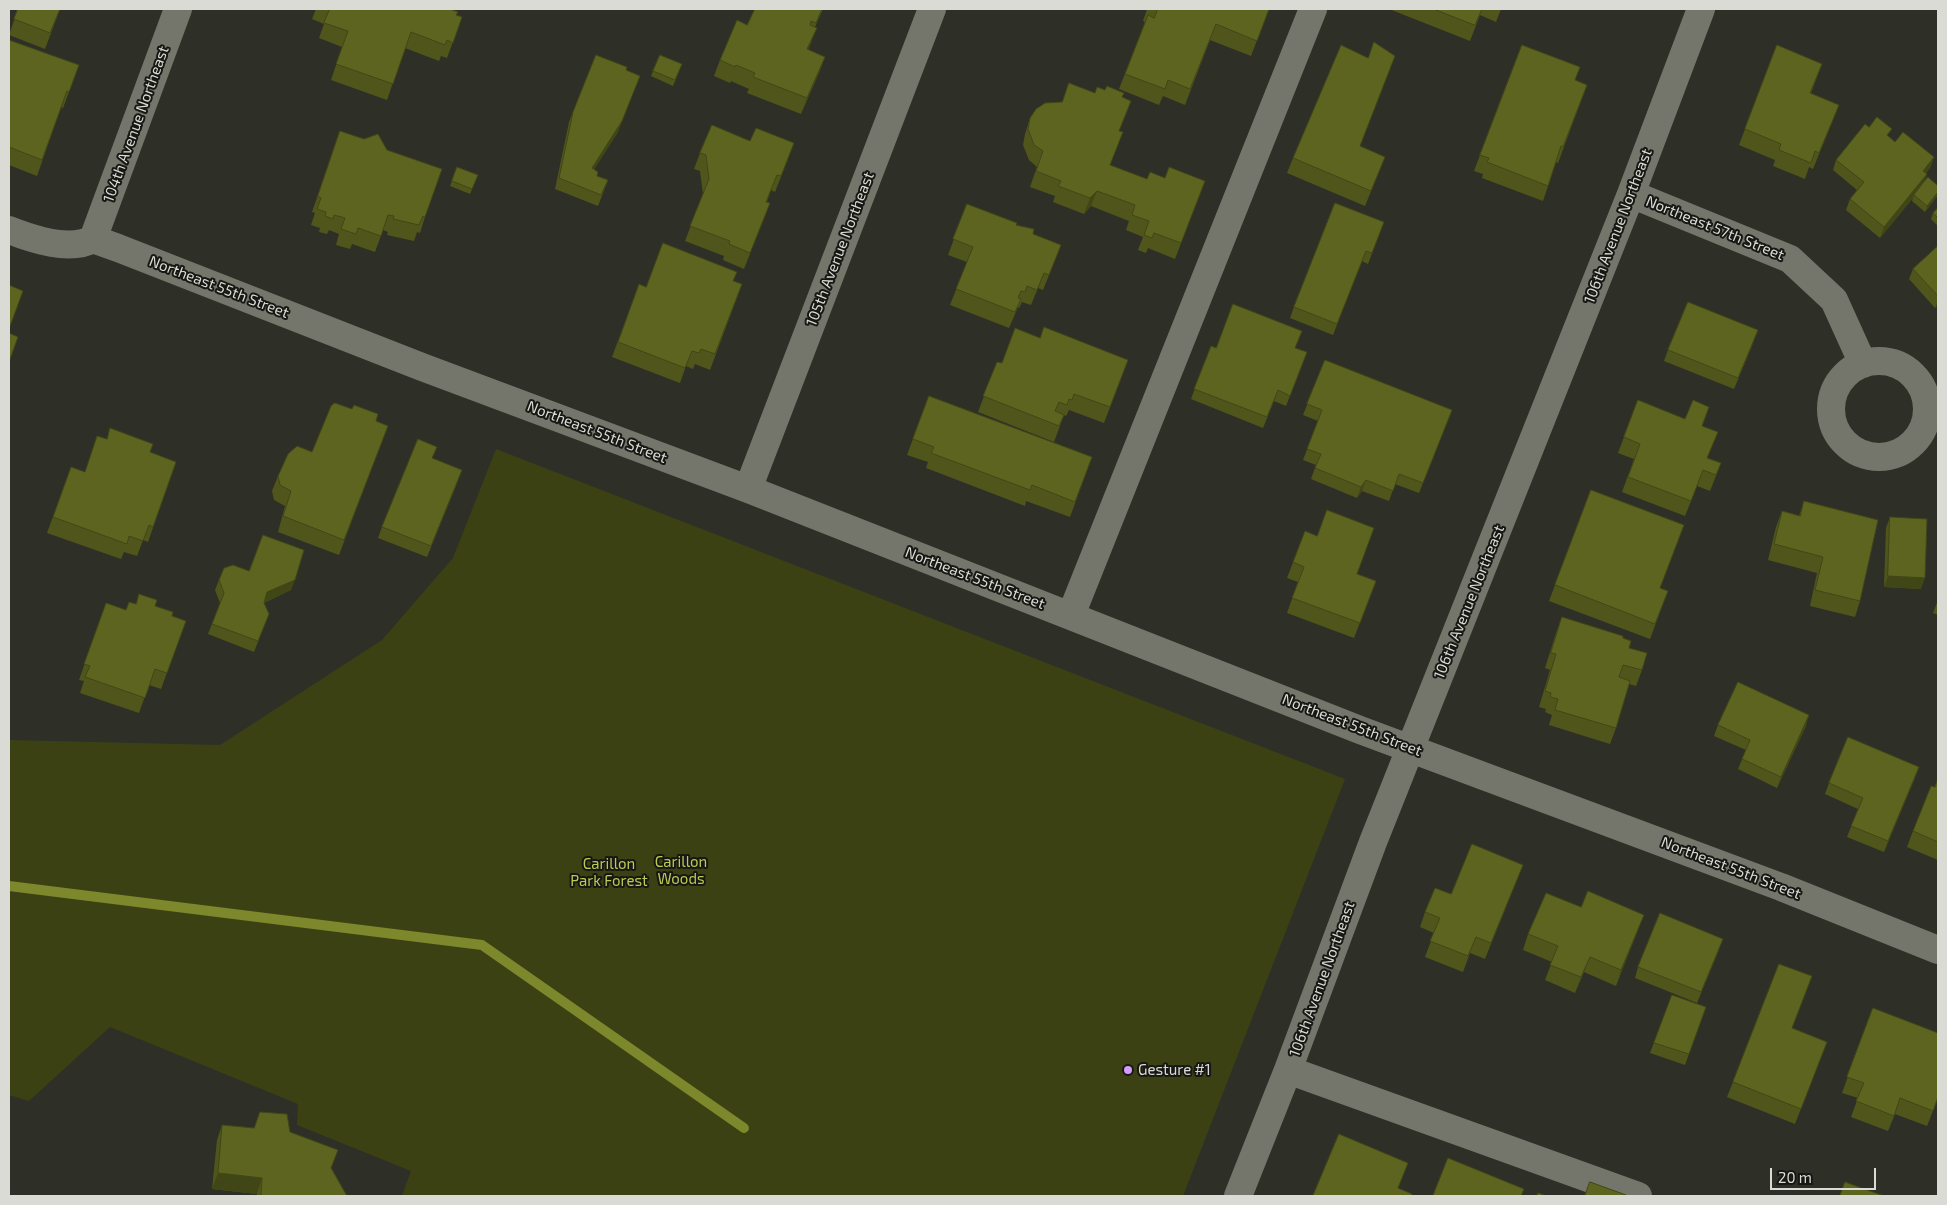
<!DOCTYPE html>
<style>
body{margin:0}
#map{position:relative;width:1947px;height:1205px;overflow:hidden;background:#2e3027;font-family:"Exo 2",sans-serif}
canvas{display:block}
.frame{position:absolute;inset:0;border:10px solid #dadbd5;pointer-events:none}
.scale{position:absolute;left:1770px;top:1168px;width:106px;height:22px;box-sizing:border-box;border:2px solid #dadbd5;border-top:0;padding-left:6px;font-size:15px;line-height:18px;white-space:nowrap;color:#dadbd5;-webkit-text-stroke:4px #171713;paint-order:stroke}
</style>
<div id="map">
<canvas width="1947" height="1205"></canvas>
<div class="frame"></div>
<div class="scale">20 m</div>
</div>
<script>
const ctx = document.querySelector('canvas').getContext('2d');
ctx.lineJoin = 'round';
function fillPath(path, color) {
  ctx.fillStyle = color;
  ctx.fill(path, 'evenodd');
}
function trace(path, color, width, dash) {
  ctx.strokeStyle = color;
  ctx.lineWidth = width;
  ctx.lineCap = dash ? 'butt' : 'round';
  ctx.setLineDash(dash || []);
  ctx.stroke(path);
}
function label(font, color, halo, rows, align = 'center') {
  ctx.font = font + ' "Exo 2",sans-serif';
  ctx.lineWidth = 4;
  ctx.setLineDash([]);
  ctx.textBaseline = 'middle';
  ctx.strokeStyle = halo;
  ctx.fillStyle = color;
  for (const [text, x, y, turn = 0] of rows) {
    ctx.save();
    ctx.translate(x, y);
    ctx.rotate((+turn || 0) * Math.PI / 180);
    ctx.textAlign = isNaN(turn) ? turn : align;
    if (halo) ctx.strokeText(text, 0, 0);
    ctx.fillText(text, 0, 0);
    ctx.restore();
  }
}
fillPath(new Path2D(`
 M496 449 1345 779 1183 1196H402L411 1171 297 1125 298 1104 110 1027 29 1101 9 1095V740L220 745 382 640 453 558Z`), '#3c4114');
trace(new Path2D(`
 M9 886 482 945 744 1128`), '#7d872c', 10);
trace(new Path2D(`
 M1631 194 1790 259 1834 300 1863 364
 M9 230C32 239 70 252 93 239L118 248 422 367 748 489 1360 730 1781 887 1938 950
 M93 239 178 9
 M1831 409a48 48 0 1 1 96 0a48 48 0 1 1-96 0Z
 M748 489 932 9
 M1071 615 1313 9
 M1288 1070 1638 1196
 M1238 1196 1288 1070 1373 842 1631 194 1701 9`), '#74766c', 28);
fillPath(new Path2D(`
 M18 9H60L45 49 9 35Z
 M316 9H450L456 15 462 17 447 58 441 56 439 61 405 48 387 100 331 80 342 47 319 38 324 24 312 19Z
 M755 9H823L815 27 811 43 808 50 825 57 819 73 801 114 747 93 749 89 731 81 730 83 714 76 720 60 747 25Z
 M1147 9H1269L1251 56 1210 40 1185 105 1163 96 1159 105 1119 89 1145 22 1143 21Z
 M1389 9H1501L1496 22 1480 15 1470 41Z
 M9 40 79 65 63 108 61 107 37 176 9 165Z
 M1777 45 1822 64 1811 93 1839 105 1813 169 1809 167 1805 179 1773 166 1775 160 1739 145Z
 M680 69 673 86 651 76 653 71Z
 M626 70 618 132 594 169 597 176 608 180 598 206 555 189 569 122 573 112Z
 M1575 80 1587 85 1558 163 1556 162 1543 201 1482 178 1483 174 1474 171 1480 155Z
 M1095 93 1122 97 1119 131 1110 165 1147 179 1165 178 1205 181 1175 259 1148 248 1146 253 1138 250 1143 237 1126 230 1129 221 1091 206 1084 214 1053 202 1055 196 1030 187 1037 167 1029 160 1023 145 1025 134 1030 118 1062 102Z
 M1869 127 1889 137 1895 142 1934 157 1930 168 1926 173 1927 174 1924 181 1938 186V195L1925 212 1912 201 1913 198 1880 238 1846 210 1850 199 1857 190 1833 170 1836 160Z
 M340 131 387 150 425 217 420 233 417 232 414 241 387 235 388 232 383 230 375 252 352 244 350 249 336 245 339 234 329 230 327 234 319 232 320 228 311 225 315 213 312 212Z
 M1360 146 1385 157 1365 206 1287 173 1293 158Z
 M700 153 788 159 775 192 771 190 767 202 770 203 744 269 723 260 724 256 685 241 703 194 700 171 694 169Z
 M457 167 478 175 470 194 450 186Z
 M967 204 1033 234 1061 245 1043 290 1038 288 1031 305 1022 302 1019 308 1018 307 1009 328 950 305 967 262 948 255Z
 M1938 208V226L1931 219 1933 213Z
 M1384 222 1368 264 1362 261 1333 335 1290 318 1294 307Z
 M1938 246V305L1935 308 1909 279 1913 269Z
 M734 281 742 284 710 370 695 364 693 369 686 366 680 383 612 357 639 284 646 287Z
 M1040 338 1128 360 1104 423 1069 410 1066 416 1064 415 1054 442 978 412 997 362 1002 363Z
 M1754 341 1734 389 1664 361 1668 350Z
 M1211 346 1216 348H1295L1307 352 1286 406 1274 401 1263 428 1191 399Z
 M1325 360 1452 410 1419 493 1395 484 1389 501 1362 491 1357 498 1311 479 1316 465 1303 460 1318 421 1303 415Z
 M929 396 1092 457 1070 517 1026 501 1025 506 926 468 928 462 907 455Z
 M1638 400 1702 426 1708 458 1721 463 1710 491 1697 486 1685 516 1622 492 1634 459 1618 453Z
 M376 421 382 441 339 555 278 532 285 506 274 500 272 491 278 476 312 452Z
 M150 452 176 462 148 542 143 540 137 556 124 552 121 559 47 533 71 467 85 472Z
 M433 458 458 481 427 557 378 538 382 527Z
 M1591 490 1660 588 1668 591 1650 639 1549 601Z
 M1804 501 1860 601 1855 617 1810 606 1817 573 1768 560 1776 527 1782 511 1799 516Z
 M1890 517 1921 589 1884 587 1886 528Z
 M1305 531 1357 574 1376 581 1354 638 1287 613 1298 582 1287 578Z
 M219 580 291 590 264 603 269 614 254 652 208 634 220 603 215 590Z
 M1938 600V615L1933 613Z
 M106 603 126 610 136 604 155 606 172 616 186 621 161 689 149 685 139 713 80 693 84 681 79 680Z
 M1562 617 1623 638 1629 648 1642 670 1636 686 1629 684 1616 728 1610 744 1549 725 1552 715 1545 712 1546 709 1539 707 1550 670 1545 668 1556 633Z
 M1718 725 1806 726 1777 788 1738 769 1746 750 1714 736Z
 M1915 778 1884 852 1847 837 1858 809 1825 794 1829 783Z
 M1938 778V860L1907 847 1913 831 1935 787Z
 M1523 865 1485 959 1470 953 1463 972 1425 957 1434 933 1420 927 1425 912 1451 894Z
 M1638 930 1616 986 1584 972 1575 993 1545 980 1552 962 1523 950 1528 934Z
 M1719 950 1697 1003 1635 978 1638 967Z
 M1812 976 1792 1028 1827 1042 1795 1124 1727 1097 1733 1082Z
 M1672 995 1706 1007 1685 1065 1650 1053Z
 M1873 1008 1938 1098 1927 1126 1895 1114 1888 1131 1851 1117 1858 1098 1842 1093Z
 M222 1125 290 1132 332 1169 347 1196H257V1194L212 1189 217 1140Z`), '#50561b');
fillPath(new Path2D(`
 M817 28 811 43 802 65 807 49Z
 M825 57 819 73 801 114 807 98Z
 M636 86 618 132 588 179 592 168Z
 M1839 105 1833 120 1813 169 1819 153Z
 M1934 157 1930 168 1919 181 1923 171Z
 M1927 174 1923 184 1914 195 1913 198 1880 238 1884 227Z
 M1097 191 1091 206 1084 214 1090 198Z
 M1938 192V195L1925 212 1927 206Z
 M770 203 764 219 744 269 750 253Z
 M1938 299V305L1935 308Z
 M1366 480 1362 491 1357 498 1361 487Z
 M1888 576 1925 578 1921 589 1884 587Z
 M295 580 291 590 263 603 267 592Z
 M1809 715 1806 726 1777 788 1781 777Z
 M1919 767 1915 778 1884 852 1888 841Z
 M1523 865 1517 880 1485 959 1491 943Z
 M1644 915 1638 930 1616 986 1621 970Z
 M1590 957 1584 972 1575 993 1581 977Z
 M218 1173 262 1178 257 1194 212 1189Z`), '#414616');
const building = new Path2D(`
 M18 9H60L50 33 14 19Z
 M330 9H450L458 12 456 15 462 17 453 43 447 40 445 45 411 32 393 84 336 64 348 31 324 23Z
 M755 9H822L816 23 811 21 810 25 817 28 807 49 825 57 807 98 753 77 755 73 736 65 735 67 720 60 737 20 747 25Z
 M1158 9H1269L1257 41 1216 24 1190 89 1168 80 1165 89 1125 74 1148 15 1154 18Z
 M1434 9H1482L1475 25Z
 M9 40 79 65 69 92 67 91 42 160 9 147Z
 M1374 42 1395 56 1360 146 1385 157 1371 191 1293 158 1341 45 1368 58Z
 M1522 45 1580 67 1575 80 1587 85 1563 147 1561 146 1548 186 1487 162 1489 158 1480 155Z
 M1777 45 1822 64 1810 93 1839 105 1819 153 1815 151 1811 163 1779 150 1781 144 1745 129Z
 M596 55 627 67 626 70 640 76 622 121 592 168 598 172 597 176 608 180 601 195 559 178 573 112Z
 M660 55 682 64 675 80 653 71Z
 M1069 83 1095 93 1097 87 1105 90 1107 86 1124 93 1122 97 1131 101 1119 131 1123 132 1110 165 1147 179 1150 172 1165 178 1169 167 1205 181 1181 243 1154 233 1152 238 1144 235 1149 221 1132 215 1135 205 1097 191 1090 198 1058 186 1061 181 1036 171 1043 151 1034 145 1028 129 1030 118 1036 109 1045 103 1062 102Z
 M1877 117 1892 129 1887 135 1895 142 1903 132 1934 157 1923 171 1927 174 1884 227 1850 199 1864 182 1836 160 1865 124 1869 127Z
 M712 125 750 141 756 128 794 143 781 176 777 175 766 202 770 203 750 253 729 244 730 241 690 226 709 179 706 155 700 153Z
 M340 131 364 139 378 134 387 150 442 169 425 217 423 216 419 225 393 219 394 216 388 215 381 236 358 228 356 234 341 229 345 218 334 215 333 219 325 216 326 212 317 209 321 198 318 196Z
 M457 167 478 175 472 189 452 181Z
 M1928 177 1938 186V192L1927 206 1914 195Z
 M1335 203 1384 222 1372 253 1366 251 1337 324 1294 307Z
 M967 204 1017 223 1016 225 1034 229 1033 234 1061 245 1049 275 1044 273 1037 290 1027 286 1025 292 1021 291 1018 298 1021 299 1015 312 956 289 973 247 953 239Z
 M1938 208V218L1933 213Z
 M663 243 737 272 733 281 742 284 715 354 701 349 699 353 692 351 685 368 618 342 639 284 646 287Z
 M1938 246V296L1913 269Z
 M9 285 23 291 9 329Z
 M1688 302 1758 330 1738 378 1668 350Z
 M1233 304 1302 331 1295 348 1307 352 1290 396 1278 390 1267 417 1194 389 1211 346 1216 348Z
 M1044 327 1128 360 1110 407 1074 394 1072 400 1069 399 1067 405 1059 402 1055 411 1064 415 1059 426 983 396 997 362 1002 363 1015 328 1040 338Z
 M9 333 18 337 9 362Z
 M1325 360 1452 410 1423 483 1399 474 1393 491 1366 480 1361 487 1315 468 1321 454 1307 449 1322 410 1307 404Z
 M929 396 1092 457 1075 502 1032 485 1030 490 931 453 934 447 913 439Z
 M1638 400 1685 419 1693 400 1709 407 1702 426 1718 432 1707 458 1721 463 1716 475 1703 470 1691 501 1628 477 1640 444 1624 437Z
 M335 403 352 409 354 405 378 414 376 421 388 426 344 540 283 516 291 491 280 485 278 476 288 454 297 446 312 452 331 406Z
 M110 428 153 444 150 452 176 462 153 527 149 525 143 541 129 536 127 544 53 517 71 467 85 472 97 436 107 439Z
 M418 439 437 447 432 458 462 470 431 546 382 527Z
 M1591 490 1684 525 1660 588 1668 591 1655 624 1555 585Z
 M1804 501 1878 520 1860 601 1815 590 1823 557 1774 544 1782 511 1800 516Z
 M1327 510 1374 528 1357 574 1376 581 1360 623 1292 598 1304 567 1293 562 1305 531 1317 536Z
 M1890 517 1927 519 1925 578 1888 576Z
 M263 535 304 550 295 580 267 592 264 603 269 614 258 641 212 624 224 593 219 580 224 568 233 565 249 571Z
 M139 594 157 600 155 606 173 612 172 616 186 621 167 673 155 669 145 698 85 677 90 666 84 664 106 603 126 610 129 602 136 604Z
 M1562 617 1623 636V638L1631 641 1629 648 1647 653 1642 670 1623 665 1619 677 1630 681 1616 728 1555 710 1558 699 1550 697 1551 693 1545 691 1556 654 1551 653Z
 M1738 682 1809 715 1781 777 1742 759 1750 740 1718 725Z
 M1848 737 1919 767 1888 841 1851 826 1863 798 1829 783Z
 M1938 778V842L1913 831 1931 786 1935 787Z
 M1472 844 1523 865 1491 943 1476 937 1468 956 1430 941 1440 918 1425 912 1435 888 1451 894Z
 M1588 891 1644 915 1621 970 1590 957 1581 977 1550 965 1558 946 1528 934 1546 893 1581 907Z
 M1660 913 1723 939 1701 992 1638 967Z
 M1779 964 1812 976 1792 1028 1827 1042 1801 1109 1733 1082Z
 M1672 995 1706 1007 1689 1054 1654 1043Z
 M1873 1008 1938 1033V1097L1933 1111 1900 1098 1894 1116 1856 1101 1864 1083 1847 1077Z
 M260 1112 287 1114 290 1132 338 1150 331 1168 347 1196H261L262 1178 218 1173 222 1125 254 1128Z
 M1339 1134 1408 1163 1398 1188 1412 1194 1411 1196H1313Z
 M1448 1158 1524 1189 1521 1196H1433Z
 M1590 1182 1626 1195V1196H1585Z
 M1845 1182 1884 1196H1840Z
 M1538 1193 1547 1196H1537Z`);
fillPath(building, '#5d641f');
trace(building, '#414616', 1);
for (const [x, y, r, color] of [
 [1128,1070,5,"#d49cfc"]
]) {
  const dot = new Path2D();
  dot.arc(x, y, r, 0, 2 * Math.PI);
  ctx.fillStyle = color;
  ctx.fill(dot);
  trace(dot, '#171713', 2);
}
label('15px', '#dadbd5', '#171713', [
 ["104th Avenue Northeast",136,124,-70],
 ["106th Avenue Northeast",1618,226,-69],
 ["Northeast 57th Street",1715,228,22],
 ["105th Avenue Northeast",840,249,-69],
 ["Northeast 55th Street",219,287,21],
 ["Northeast 55th Street",597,432,21],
 ["Northeast 55th Street",975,578,21],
 ["106th Avenue Northeast",1469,602,-68],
 ["Northeast 55th Street",1352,725,21],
 ["Northeast 55th Street",1731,868,21],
 ["106th Avenue Northeast",1322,979,-70]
]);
label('15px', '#bdca53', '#171713', [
 ["Carillon",681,862],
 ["Woods",681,879],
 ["Carillon",609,864],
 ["Park Forest",609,881]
]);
label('15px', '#dadbd5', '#171713', [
 ["Gesture #1",1138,1070]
], 'left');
</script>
